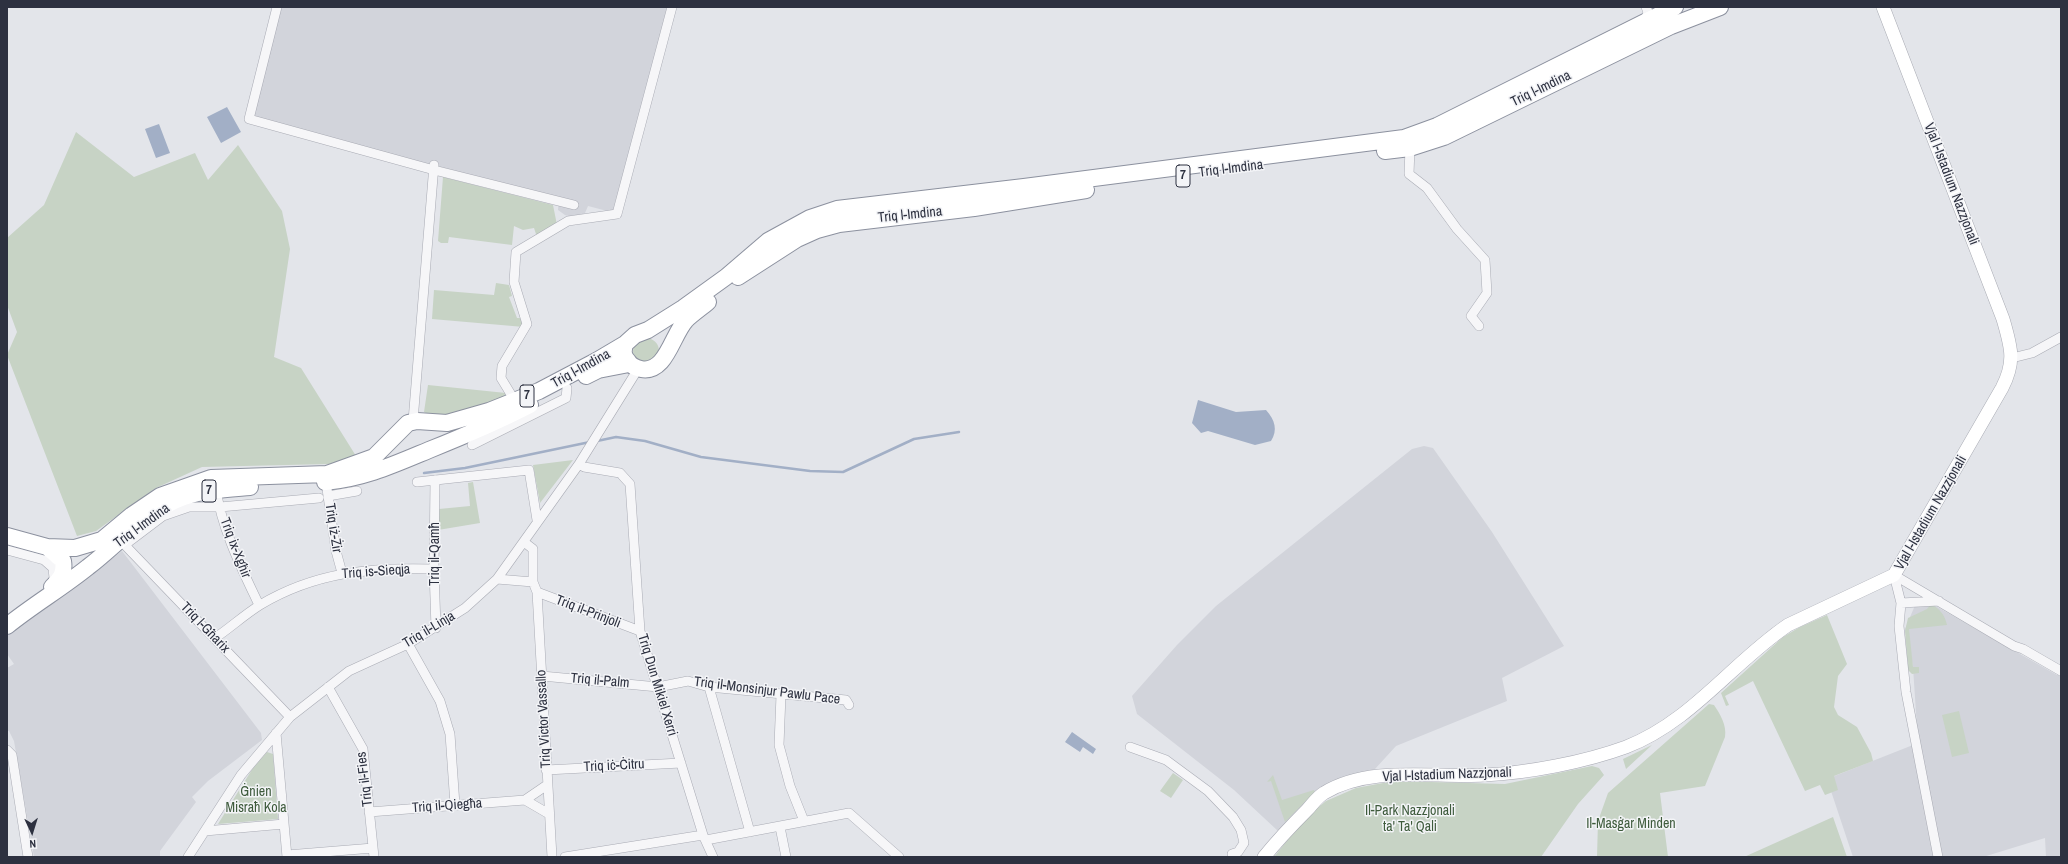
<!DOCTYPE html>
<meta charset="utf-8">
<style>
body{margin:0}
#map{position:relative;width:2068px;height:864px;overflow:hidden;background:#e3e5ea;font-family:"Archivo Narrow",sans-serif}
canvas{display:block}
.frame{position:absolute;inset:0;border:8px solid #2d3140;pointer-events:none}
.north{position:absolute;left:12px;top:812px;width:40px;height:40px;-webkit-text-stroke:3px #f3f4f7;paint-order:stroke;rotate:176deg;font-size:11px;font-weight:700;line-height:16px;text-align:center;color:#2d3140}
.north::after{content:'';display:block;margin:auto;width:14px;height:18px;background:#2d3140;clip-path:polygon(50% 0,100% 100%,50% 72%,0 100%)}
</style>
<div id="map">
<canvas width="2068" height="864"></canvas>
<div class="frame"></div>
<div class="north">N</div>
</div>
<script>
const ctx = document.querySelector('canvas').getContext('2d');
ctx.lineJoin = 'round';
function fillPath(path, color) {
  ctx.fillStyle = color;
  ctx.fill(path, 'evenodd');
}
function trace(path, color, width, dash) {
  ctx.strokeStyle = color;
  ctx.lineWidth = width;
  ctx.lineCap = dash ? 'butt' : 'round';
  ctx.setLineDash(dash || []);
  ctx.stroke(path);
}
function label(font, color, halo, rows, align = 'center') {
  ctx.font = font + ' "Archivo Narrow",sans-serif';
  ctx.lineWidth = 3;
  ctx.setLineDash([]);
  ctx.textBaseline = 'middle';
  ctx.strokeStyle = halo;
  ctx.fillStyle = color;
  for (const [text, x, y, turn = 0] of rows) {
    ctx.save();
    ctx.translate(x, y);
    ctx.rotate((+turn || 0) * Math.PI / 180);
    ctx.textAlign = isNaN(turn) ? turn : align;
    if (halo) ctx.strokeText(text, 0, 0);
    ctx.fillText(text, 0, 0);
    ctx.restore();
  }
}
fillPath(new Path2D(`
 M281 7H669L615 213 588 206 585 213 574 218 565 215 558 210 559 198 253 118Z
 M1424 446 1433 448 1492 532 1564 646 1502 678 1507 701 1396 746 1375 769 1320 789 1278 831 1234 790 1137 714 1132 696 1177 645 1216 606 1412 449Z
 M122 551 261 733 262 740 208 781 192 797 196 802 160 851V857H34L14 741 9 731H7V668L14 664 7 654V636Z
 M1916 603 1932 604 2057 675 2061 665V857H2046L2045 838 1983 857H1853L1827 779 1918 743 1913 667 1905 629Z`), '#d2d4db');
fillPath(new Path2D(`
 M76 132 134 177 195 153 208 180 238 145 282 211 290 249 274 357 301 368 356 456 329 464 202 467 156 488 96 531 77 536 7 355 17 332 7 305V238L44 205Z
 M443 177 553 205 557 225 537 237 534 228 523 230 514 226 512 245 449 237 448 243H441L438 241Z
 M496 283 509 285 512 296 509 297 517 318H520L524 327 432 319 434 290 494 295Z
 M633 351a13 13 0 1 1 26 0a13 13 0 1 1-26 0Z
 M428 385 506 393 503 398 482 405 483 407C468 410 437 421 424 412Z
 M573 460 540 503 533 465Z
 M473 482 480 523 438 530 439 509 470 506 468 483Z
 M1931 604C1940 609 1945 615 1947 625L1909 629 1913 667H1919V673L1912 674 1908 670 1905 631 1908 618 1927 609Z
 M1827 615 1847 664 1838 676 1834 707 1838 715 1857 727 1871 753 1873 761 1834 776 1838 790 1825 795 1820 785 1805 791 1753 681 1725 696 1729 705 1726 706 1721 693 1783 637 1800 627Z
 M1709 704 1714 705C1720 714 1727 725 1725 737L1705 786 1660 793 1668 857H1597L1598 821 1608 793Z
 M1959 711 1969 753 1952 757 1942 715Z
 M1652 745 1626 769 1623 759Z
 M267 752 273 754 278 819 218 824 253 768Z
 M1592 766 1599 768 1604 775 1578 804 1541 857H1274L1297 828 1315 810 1326 801 1356 788 1394 781 1505 784Z
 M1173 773 1183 780 1171 798 1160 791Z
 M1273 775 1282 800 1314 790 1315 792 1285 822 1271 781 1267 782Z
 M1833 817 1847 857H1744Z`), '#c7d3c5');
fillPath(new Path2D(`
 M227 107 241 132 221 143 207 117Z
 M159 124 170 153 156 158 145 129Z
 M1198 400 1236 412 1266 410C1275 420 1278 430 1271 441L1255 445 1208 431 1201 433 1192 423Z
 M1072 732 1096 749 1093 754 1083 747 1080 752 1065 742Z`), '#a2afc6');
trace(new Path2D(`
 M597 441 616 437 645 441 701 457 810 471 843 472 914 439 959 432
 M424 473 465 468 590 442`), '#a2afc6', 2.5);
const street = new Path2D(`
 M277 7 249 119 434 170 574 205
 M1645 21 1648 12 1646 7
 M1410 148 1409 174 1427 188 1457 229 1485 260 1487 293 1471 316 1479 326
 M2012 358 2032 353 2061 337
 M515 401 501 378 502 366 527 324 514 282 516 252 568 221 617 214 672 7
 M413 421 434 165
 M472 445 566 398 567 388
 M579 464 584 467 620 473 630 484 640 631 703 835 713 857
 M435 480 434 569 436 628
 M326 482 336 551 342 573
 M417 482 529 470 537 520
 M216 489C222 530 242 569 259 605
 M328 496 357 491
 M120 540 290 717
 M524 542 533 549V582L537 592 552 857
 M126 544 163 516 189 507H220L319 498
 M7 550 44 560 53 568 54 578 52 584
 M1894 575 1901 603 1899 626 1906 692 1938 857
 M1894 575 2014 646 2023 649 2061 671
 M497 579 533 582
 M537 592 640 631
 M1901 603 1939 601
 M215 638C230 628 244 615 260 605 315 572 371 567 434 569
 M408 644 440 701 450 734 455 805
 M542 676 658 687 688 681 709 687 846 700 849 705
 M328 687 363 749 374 857
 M709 687 750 832
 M781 695 779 745 790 786 804 821
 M276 733 287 857
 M1130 747 1166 760 1208 791 1233 817 1241 830 1244 843 1238 852 1232 854
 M7 750 12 755 28 857
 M546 770 681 763
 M525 800 549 814
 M369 812 525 800 547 785
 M780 827 786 857
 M205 831 284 824
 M706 840 849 813 899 857
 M287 855 373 848
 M188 857 241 775 290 717 349 671 408 644 465 608 497 579 579 464 638 369
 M565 857 703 835`);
const secondary = new Path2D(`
 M1264 857C1277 841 1292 825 1307 810 1312 805 1317 797 1324 793 1370 765 1433 778 1484 775 1528 773 1585 762 1626 747 1691 722 1732 663 1788 625L1894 575 2002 388C2016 361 2011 347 2003 319L1883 7`);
const highway = new Path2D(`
 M1385 151 1410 148 1444 137 1671 26 1720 7
 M738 277 797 239 817 230 839 224 974 208 1086 190
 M625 344C623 351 623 356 628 361 631 366 636 368 641 369 666 374 672 335 686 320 692 314 701 308 708 302
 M586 376 598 370 629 364
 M325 482C365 478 393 465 429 450 464 436 497 422 530 405
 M7 536 47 547 75 548 102 540 132 515 160 496 211 478 327 474 374 457 408 423 417 421 447 423 489 411 539 391 598 360 625 344 635 335 648 330 683 308 726 277 768 241 810 218 837 209 1024 187 1404 138 1437 126 1675 7
 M47 547 63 561C65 573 61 578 52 587
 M7 626C33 605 62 588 88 567 118 544 147 510 184 497 205 490 227 489 250 487`);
trace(street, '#a9abb4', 10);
trace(secondary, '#a9abb4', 14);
trace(highway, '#8c919f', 18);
trace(street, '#f6f6f8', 9);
trace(secondary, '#fff', 13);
trace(highway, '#fff', 16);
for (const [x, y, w] of [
 [1183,176,14],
 [527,396,14],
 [209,491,14]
]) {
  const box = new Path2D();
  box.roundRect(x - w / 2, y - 11, w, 22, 3);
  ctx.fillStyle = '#f3f4f7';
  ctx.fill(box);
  trace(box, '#2d3140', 1);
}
label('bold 13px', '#2d3140', null, [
 ["7",1183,176],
 ["7",527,396],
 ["7",209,491]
]);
label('14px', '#2d3140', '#f3f4f7', [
 ["Triq l-Imdina",1541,89,-26],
 ["Triq l-Imdina",1231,169,-7],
 ["Vjal l-Istadium Nazzjonali",1951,184,69],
 ["Triq l-Imdina",910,215,-6],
 ["Triq l-Imdina",581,369,-29],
 ["Vjal l-Istadium Nazzjonali",1931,513,-60],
 ["Triq l-Imdina",142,526,-36],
 ["Triq iż-Żir",333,528,81],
 ["Triq ix-Xgħir",235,548,69],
 ["Triq il-Qamħ",435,554,-90],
 ["Triq is-Sieqja",376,572,-4],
 ["Triq il-Prinjoli",588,612,21],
 ["Triq l-Għarix",205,628,46],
 ["Triq il-Linja",429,630,-31],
 ["Triq il-Palm",600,681,5],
 ["Triq Dun Mikiel Xerri",657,685,73],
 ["Triq il-Monsinjur Pawlu Pace",767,691,7],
 ["Triq Victor Vassallo",544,719,-93],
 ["Triq iċ-Ċitru",614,766,-3],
 ["Vjal l-Istadium Nazzjonali",1447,775,-2],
 ["Triq il-Fies",365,779,-97],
 ["Triq il-Qiegħa",447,806,-4]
]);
label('14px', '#3d5a3b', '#f3f4f7', [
 ["Ġnien",256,792],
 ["Misraħ Kola",256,808],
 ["Il-Park Nazzjonali",1410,811],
 ["ta' Ta' Qali",1410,827],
 ["Il-Masġar Minden",1631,824]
]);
</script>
